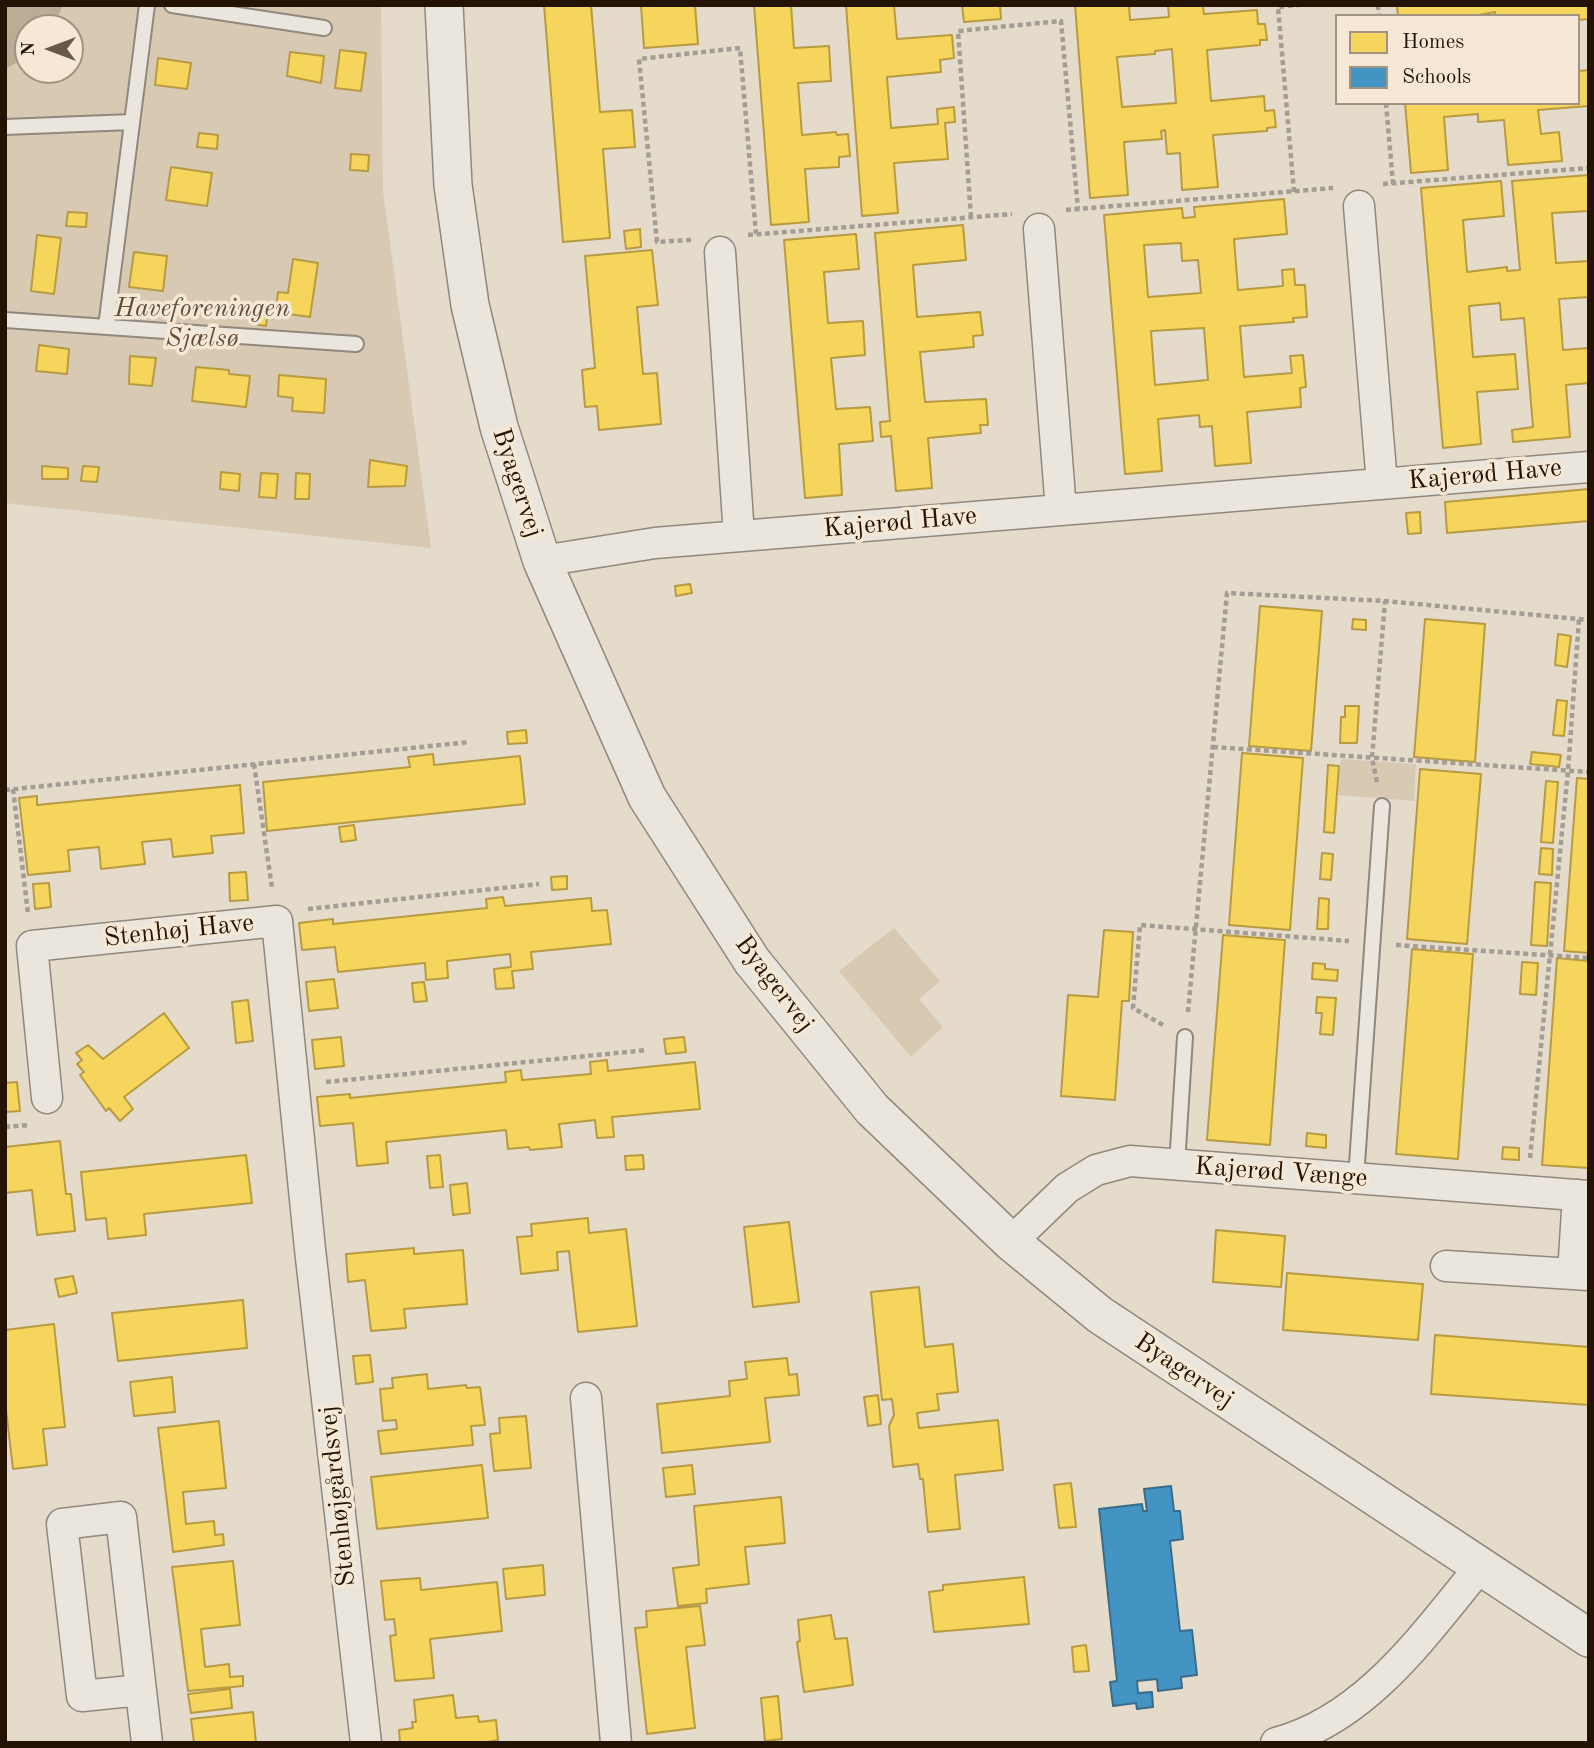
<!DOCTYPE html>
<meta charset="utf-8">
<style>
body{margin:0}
#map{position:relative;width:1594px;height:1748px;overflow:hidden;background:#e5dbcb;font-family:"Old Standard TT",serif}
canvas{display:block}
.frame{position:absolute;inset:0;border:7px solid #241203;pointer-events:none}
.legend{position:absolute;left:1335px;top:14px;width:245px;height:91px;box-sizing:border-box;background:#f5e9d6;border:2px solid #a19382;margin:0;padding:9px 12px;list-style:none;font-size:21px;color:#241203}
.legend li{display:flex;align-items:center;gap:14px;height:35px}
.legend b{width:35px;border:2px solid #a19382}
.north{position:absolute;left:14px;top:14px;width:70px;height:70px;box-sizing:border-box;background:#f5e9d6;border:2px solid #a19382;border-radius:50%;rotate:270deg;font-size:19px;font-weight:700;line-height:28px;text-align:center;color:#241203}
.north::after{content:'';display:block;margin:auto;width:24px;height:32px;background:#685849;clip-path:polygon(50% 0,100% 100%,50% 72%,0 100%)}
</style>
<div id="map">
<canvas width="1594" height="1748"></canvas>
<div class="frame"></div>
<ul class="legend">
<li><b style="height:19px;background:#f6d55c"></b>Homes</li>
<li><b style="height:19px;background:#4393c3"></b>Schools</li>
</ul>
<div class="north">N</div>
</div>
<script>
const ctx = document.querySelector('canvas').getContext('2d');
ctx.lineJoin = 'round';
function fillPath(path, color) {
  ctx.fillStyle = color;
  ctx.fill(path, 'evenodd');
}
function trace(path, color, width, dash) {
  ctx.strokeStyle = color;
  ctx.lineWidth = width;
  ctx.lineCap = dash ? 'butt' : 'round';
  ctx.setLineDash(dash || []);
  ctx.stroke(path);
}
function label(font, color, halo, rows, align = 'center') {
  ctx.font = font + ' "Old Standard TT",serif';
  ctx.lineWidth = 7;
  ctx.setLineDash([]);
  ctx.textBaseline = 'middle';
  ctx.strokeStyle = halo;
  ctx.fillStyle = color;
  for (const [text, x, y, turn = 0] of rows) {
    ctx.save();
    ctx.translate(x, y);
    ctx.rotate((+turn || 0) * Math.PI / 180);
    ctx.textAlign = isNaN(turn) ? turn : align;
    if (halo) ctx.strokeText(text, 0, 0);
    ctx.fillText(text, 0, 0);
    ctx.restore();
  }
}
fillPath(new Path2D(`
 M5 5H381L383 191 431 548 5 503ZM28 28H70V70H28Z
 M1341 759 1416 764 1414 801 1338 795Z
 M894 928 940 981 919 999 943 1027 911 1057 839 971Z`), '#d8c9b3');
fillPath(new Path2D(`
 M5 5H63L53 28H28V56L5 69Z`), '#bcac96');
const homes = new Path2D(`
 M544 5H591L600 112 632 110 635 147 603 149 610 238 563 242Z
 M641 5H695L698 44 644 48Z
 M754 5H791L794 48 829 46 831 81 798 83 802 135 836 132 837 135 848 134 850 156 839 157V167L805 169 809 222 771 225Z
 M846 5H894L897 39 952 35 954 58 940 60 941 72 887 77 891 128 938 124 937 109 954 107 955 122 945 123 948 159 894 163 898 213 862 216Z
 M962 5H1000L1001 19 964 22Z
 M1075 5H1129L1130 20 1169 17 1168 5H1203L1204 14 1257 10 1258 24H1265L1267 40H1260V45L1207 50 1211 101 1264 96 1265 111 1274 110 1276 127 1267 128V131L1213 135 1218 187 1182 190 1180 153 1167 154 1165 130 1161 131 1162 139 1124 142 1128 195 1090 198ZM1172 49 1176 103 1122 107 1117 57 1155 54V51Z
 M1397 5H1589V19L1578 20V16H1495V12L1474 16H1398Z
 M340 50 366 53 361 91 335 88Z
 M290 52 324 56 321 83 287 76Z
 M158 58 191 63 187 89 155 85Z
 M1589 70V106L1538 110 1541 134 1559 132 1562 161 1508 165 1504 120 1478 122V114L1444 117 1448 170 1411 173 1405 103H1578V71Z
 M199 133 218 135 217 149 197 147Z
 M351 154 369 155 368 171 350 170Z
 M171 167 212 173 207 206 166 200Z
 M1589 175V211L1552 213 1556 263 1589 261V297L1559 299 1563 350 1589 348V383L1566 385 1570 437 1513 442 1512 430 1533 427 1524 318 1501 320 1500 303 1469 306 1473 357 1515 354 1518 389 1477 392 1481 444 1443 448 1421 188 1501 181 1504 216 1463 220 1467 272 1507 267V271L1520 270 1512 181Z
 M1284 199 1287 234 1234 239 1238 290 1283 286 1282 270 1294 269 1295 285H1305L1307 317 1293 318 1294 322 1240 326 1244 377 1292 373 1290 356 1303 355 1306 387 1300 388 1301 407 1247 412 1251 463 1215 466 1212 426 1200 427 1199 415 1158 419 1162 471 1125 474 1104 215 1182 208 1183 218 1195 217 1194 207ZM1181 243 1182 261 1198 260 1201 293 1148 297 1144 245ZM1204 328 1208 380 1155 385 1151 331Z
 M68 212 87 213 86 227 66 226Z
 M963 225 966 260 913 265 917 317 980 312 983 335 973 336 974 347 920 352 925 402 986 399 988 425H980L981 433 928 438 932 488 896 491 891 436 881 437 880 422 890 421 875 233Z
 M640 229 641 247 626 249 624 231Z
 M856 234 859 269 824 272 828 323 863 321 865 355 831 358 836 409 870 407 873 441 839 444 842 495 805 498 784 240Z
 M37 235 61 238 54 294 31 291Z
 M652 250 658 305 637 307 643 374 657 373 661 424 599 430 597 406 585 407 582 370 595 368 585 256Z
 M134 252 167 256 163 291 129 287Z
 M293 259 318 263 310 317 288 314 287 318 278 316 280 302H277L278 292 288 293Z
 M255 309 268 310 266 326 253 324Z
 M39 345 69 349 67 374 36 371Z
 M130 356 156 358 152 386 129 384Z
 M196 367 229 370V374L250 376 246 407 192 401Z
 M279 375 326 379 324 413 292 411 293 398 278 396Z
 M370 460 407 466 405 486 368 487Z
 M42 466 68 468V479H42Z
 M83 466 99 467 97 482 81 481Z
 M221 472 240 474 239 491 220 489Z
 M261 473 278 474 276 498 259 497Z
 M296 473 310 474 309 499H295Z
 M1589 489V521L1447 533 1445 502Z
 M1420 512 1421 533 1408 534 1406 513Z
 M690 584 692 593 676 596 675 586Z
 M1260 606 1322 611 1311 751 1249 746Z
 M1353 619 1366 620V630L1352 629Z
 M1425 619 1485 624 1475 762 1414 757Z
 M1558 634 1571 636 1567 667 1555 665Z
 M1557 700 1567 701 1564 736 1553 735Z
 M1345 706H1359L1357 743H1340L1341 717H1345Z
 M526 730 527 743 508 744 507 732Z
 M1532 752 1561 755 1559 767 1530 764Z
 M1242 753 1303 758 1290 930 1229 925Z
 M433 754 434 765 520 756 525 804 267 831 263 782 410 767 408 757Z
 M1328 765 1339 766 1334 833 1324 832Z
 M1420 769 1481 774 1467 944 1407 939Z
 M1577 778 1589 779V953L1564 951Z
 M1546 781 1558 782 1553 843 1541 842Z
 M240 785 244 833 211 836 213 853 173 857 171 839 142 842 145 864 101 869 99 847 68 850 70 871 28 875 19 798 37 796V805Z
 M354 825 356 840 341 842 339 827Z
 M1541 848 1553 849 1552 875 1539 874Z
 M1322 853 1333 854 1331 880 1320 879Z
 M246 872 248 900 230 901 229 873Z
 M567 876V889L552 890 551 877Z
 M1535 882 1551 883 1547 946 1531 945Z
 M49 883 51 907 35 909 33 884Z
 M503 897 505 906 591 898 592 911 607 910 611 944 531 952 533 969 512 971 514 988 496 989 494 969 511 967 510 954 447 961 448 978 426 980 425 963 338 972 335 947 302 950 299 923 333 919V924L487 908 486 899Z
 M1319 898 1329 899 1328 929H1317Z
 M1104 930 1133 932 1129 1001H1122L1115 1100 1061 1096 1068 995 1098 997Z
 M1223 935 1285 940 1270 1145 1207 1140Z
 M1412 949 1473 954 1458 1159 1396 1154Z
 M1557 958 1589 961V1168L1542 1165Z
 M1522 962 1538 963 1536 995 1520 994Z
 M1313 963 1325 964V969L1338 970 1337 981 1312 979Z
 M334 979 338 1008 309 1011 306 982Z
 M424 982 427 1001 414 1002 412 983Z
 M1317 997 1336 998 1333 1035 1320 1034 1322 1013H1316Z
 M248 1000 253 1041 236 1043 232 1002Z
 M164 1013 189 1048 124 1097 133 1109 120 1121 109 1108 106 1111 80 1075 84 1072 77 1064 82 1060 76 1053 88 1045 103 1059Z
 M341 1037 344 1066 315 1069 312 1040Z
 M684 1037 686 1052 666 1054 664 1039Z
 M607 1060 608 1071 695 1062 700 1109 612 1117 614 1137 597 1138 595 1120 559 1124 562 1147 530 1150 529 1147 508 1149 506 1130 386 1142 388 1163 357 1166 353 1123 320 1126 317 1097 350 1094V1098L506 1082 505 1072 521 1070 522 1080 591 1074 590 1062Z
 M17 1082 20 1111 5 1112V1083Z
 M1307 1133 1326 1135V1148L1306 1146Z
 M60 1141 66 1194H71L75 1231 37 1235 32 1190 5 1193V1147Z
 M1503 1147 1519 1148V1160L1502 1159Z
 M246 1155 252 1203 144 1214 146 1235 108 1239 106 1218 86 1220 81 1172Z
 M440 1155 443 1187 430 1188 427 1156Z
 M643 1155 644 1169 626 1170 625 1156Z
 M467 1183 470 1213 453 1215 450 1185Z
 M588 1218 589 1233 626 1229 637 1326 578 1332 569 1251 557 1252 558 1270 521 1274 517 1237 532 1236 531 1224Z
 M789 1222 799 1302 753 1307 744 1227Z
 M1216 1230 1285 1236 1281 1287 1213 1282Z
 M414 1248V1254L463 1250 467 1304 404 1309 406 1328 371 1331 365 1280 348 1282 346 1254Z
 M1287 1273 1423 1284 1418 1340 1283 1330Z
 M73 1276 77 1293 59 1297 55 1279Z
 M919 1287 925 1347 953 1344 958 1392 937 1394 939 1410 917 1413 919 1428 998 1420 1003 1470 955 1475 960 1529 928 1532 923 1479H920L918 1464 893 1467 889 1426 894 1415 892 1399 882 1400 871 1292Z
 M243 1300 247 1348 118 1361 112 1313Z
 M54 1324 65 1427 43 1429 47 1465 13 1469 5 1401V1330Z
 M1435 1335 1589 1347V1405L1431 1394Z
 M370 1355 373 1382 356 1384 353 1356Z
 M787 1358 789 1375 797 1374 799 1395 765 1398 770 1442 662 1453 657 1404 730 1396 729 1381 747 1379 745 1362Z
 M427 1374 428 1389 466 1385 467 1388 480 1387 485 1425 471 1426 473 1445 381 1454 378 1431 397 1429 396 1420 383 1421 380 1389 393 1388 392 1378Z
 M172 1377 175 1412 134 1416 130 1382Z
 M878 1395 881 1424 868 1426 864 1397Z
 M526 1416 531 1468 494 1471 490 1434 500 1433 499 1418Z
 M219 1421 226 1488 183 1492 186 1524 214 1521 215 1535 223 1534 224 1545 173 1552 158 1428Z
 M482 1465 488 1518 377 1529 371 1477Z
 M692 1465 695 1494 666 1497 663 1468Z
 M1071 1483 1076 1527 1059 1528 1054 1485Z
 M781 1497 785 1543 745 1547 749 1584 706 1589 707 1603 678 1606 673 1568 699 1565 694 1506Z
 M233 1561 240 1625 201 1629 205 1667 229 1664 230 1677 243 1676V1686L188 1691 172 1567Z
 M543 1565 545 1595 506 1599 503 1569Z
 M1024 1577 1029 1624 934 1632 929 1592 943 1590V1585Z
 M420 1578 421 1590 497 1582 502 1631 430 1639 434 1678 395 1681 390 1636 396 1635 394 1619 385 1620 381 1581Z
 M700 1606 705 1645 686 1647 695 1728 647 1734 635 1628 647 1627 646 1611Z
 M831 1615 835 1639 847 1638 853 1685 804 1692 797 1642 800 1641 798 1620Z
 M1086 1645 1089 1671 1074 1672 1072 1647Z
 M230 1689 232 1708 191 1713 188 1694Z
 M453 1695 456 1718 478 1716 479 1722 496 1720 498 1740 481 1743H400L399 1730 413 1728 412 1722H416L414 1700Z
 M778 1696 782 1739 765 1741 761 1698Z
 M253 1712 256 1743H194L191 1719Z`);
fillPath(homes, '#f6d55c');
trace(homes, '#b79a41', 2);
const schools = new Path2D(`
 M1171 1486 1174 1511H1180L1183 1539 1170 1541 1180 1631 1192 1630 1197 1675 1181 1677 1182 1688 1158 1691 1157 1679 1137 1681 1138 1693 1152 1692 1153 1707 1137 1709 1136 1703 1113 1706 1110 1682 1117 1681 1099 1509 1142 1504 1143 1511H1147L1144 1489Z`);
fillPath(schools, '#4393c3');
trace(schools, '#3a6c89', 2);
const service = new Path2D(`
 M172 5 324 28
 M5 127 132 122
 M5 320 356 344
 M106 327 147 5
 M1177 1165 1185 1037
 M1356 1178 1382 806`);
const minor = new Path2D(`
 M1359 206 1382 484
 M1039 229 1061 510
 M720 252 739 536
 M542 561 655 543 1589 467
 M47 1098 32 946 277 921 310 1249 366 1743
 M1011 1242 1067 1188 1096 1170 1130 1161 1589 1196
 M1446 1266 1589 1275
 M1573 1274 1578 1195
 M586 1398 616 1743
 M141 1690 82 1696 62 1524 121 1517 147 1743
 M1276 1743C1366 1719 1423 1636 1480 1567`);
const tertiary = new Path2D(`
 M444 5 453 185 470 305 499 427 542 561 647 797 752 961 872 1109 1011 1242 1100 1315 1589 1638`);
trace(service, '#90887d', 18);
trace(minor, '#90887d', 33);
trace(tertiary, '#90887d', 40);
trace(new Path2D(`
 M1378 5 1379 16
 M1386 103 1393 184
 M1383 184 1589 168
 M1294 192 1278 7 1299 5
 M1066 210 1333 188
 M971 217 958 31 1061 21 1078 209
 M748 235 1012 214
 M691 240 657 242 639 59 740 48 756 234
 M1213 747 1589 772
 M254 764 272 888
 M1377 782 1372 758 1385 601
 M13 789 28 913
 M5 790 470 742
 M308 909 539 884
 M1396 945 1589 958
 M1188 1012 1227 593 1385 601 1589 620
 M1163 1025 1133 1008 1140 925 1349 941
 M326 1082 647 1050
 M5 1127 29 1125
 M1530 1158 1568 771 1579 619`), '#a39d95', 4.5, [5, 3.5]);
trace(service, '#eae5dd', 14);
trace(minor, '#eae5dd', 30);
trace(tertiary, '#eae5dd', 37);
label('italic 26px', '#5f4d3a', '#f5e9d6', [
 ["Haveforeningen",202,309],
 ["Sjælsø",202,339]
]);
label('26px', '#241203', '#f5e9d6', [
 ["Kajerød Have",1485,475,-5],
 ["Byagervej",517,483,72],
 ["Kajerød Have",900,523,-5],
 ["Stenhøj Have",179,931,-6],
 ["Byagervej",774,984,53],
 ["Kajerød Vænge",1281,1173,4],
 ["Byagervej",1184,1371,34],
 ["Stenhøjgårdsvej",338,1496,-96]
]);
</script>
